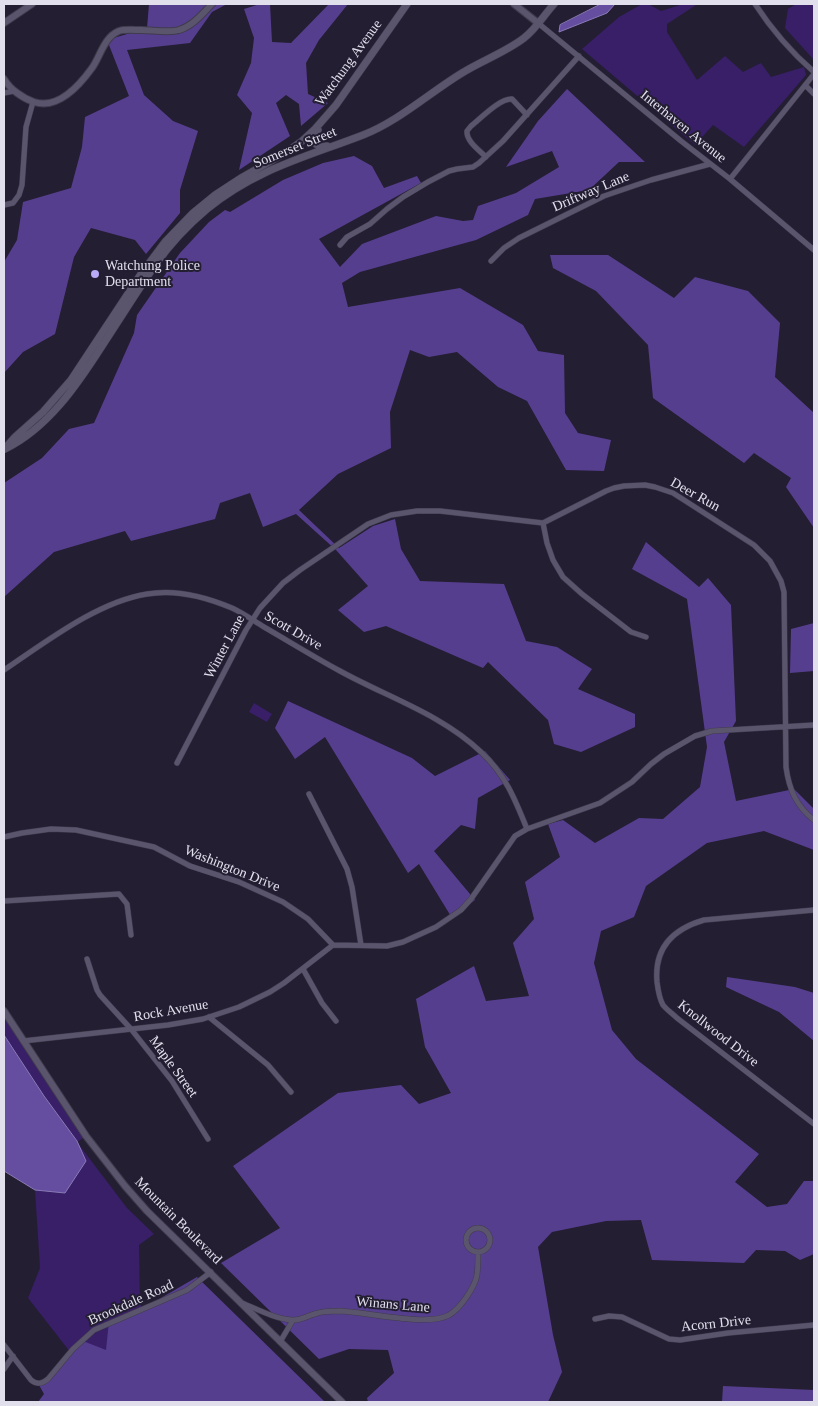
<!DOCTYPE html>
<style>
body{margin:0}
#map{position:relative;width:818px;height:1406px;overflow:hidden;background:#231e32;font-family:Georgia,serif}
canvas{display:block}
.frame{position:absolute;inset:0;border:5px solid #e2dfed;pointer-events:none}
</style>
<div id="map">
<canvas width="818" height="1406"></canvas>
<div class="frame"></div>
</div>
<script>
const ctx = document.querySelector('canvas').getContext('2d');
ctx.lineJoin = 'round';
function fillPath(path, color) {
  ctx.fillStyle = color;
  ctx.fill(path, 'evenodd');
}
function trace(path, color, width, dash) {
  ctx.strokeStyle = color;
  ctx.lineWidth = width;
  ctx.lineCap = dash ? 'butt' : 'round';
  ctx.setLineDash(dash || []);
  ctx.stroke(path);
}
function label(font, color, halo, rows, align = 'center') {
  ctx.font = font + ' Georgia,serif';
  ctx.lineWidth = 4;
  ctx.setLineDash([]);
  ctx.textBaseline = 'middle';
  ctx.strokeStyle = halo;
  ctx.fillStyle = color;
  for (const [text, x, y, turn = 0] of rows) {
    ctx.save();
    ctx.translate(x, y);
    ctx.rotate((+turn || 0) * Math.PI / 180);
    ctx.textAlign = isNaN(turn) ? turn : align;
    if (halo) ctx.strokeText(text, 0, 0);
    ctx.fillText(text, 0, 0);
    ctx.restore();
  }
}
fillPath(new Path2D(`
 M642 4H648L661 11 680 5H696L667 24V32L697 80 725 56 743 72 761 63 771 77 804 67 806 75 744 147 713 125 695 145 582 49 619 17Z
 M796 4H814V60L785 28 788 9Z
 M254 703 272 714 267 722 249 712Z
 M4 1011 86 1136 77 1142 127 1208 154 1234 139 1245 140 1303 142 1309 106 1350 71 1353 28 1298 40 1268 35 1190 65 1193 77 1141 44 1096 4 1035Z`), '#381f68');
fillPath(new Path2D(`
 M149 4H227L212 12 190 43 127 50 144 95 173 121 198 131 180 190V213L146 254 135 240 91 228 74 257 55 334 23 352 4 373V262L17 240 23 202 71 188 82 147 85 117 129 96 107 40 147 28Z
 M260 4H270L272 42 291 43 329 4H348L319 40 306 63 308 94 328 103 301 126 299 104 286 95 276 103 290 136 239 170 252 113 237 95 251 63 254 38 244 9Z
 M567 89 645 162H619L589 190 535 199 528 215 476 240 360 272 342 283 348 307 460 288 523 325 538 351 564 355 565 413 578 433 611 440 604 471 566 470 527 401 498 387 457 352 429 357 410 350 390 412 391 448 338 474 299 510 339 548 373 526 395 519 401 549 420 581 504 584 526 641 557 647 592 669 578 689 635 714V727L581 752 554 744 548 720 488 662 483 668 386 626 364 632 338 610 368 586 336 550 296 514 263 527 250 493 220 503 215 519 131 541 125 531 54 552 4 597V483L42 458 69 429 94 423 134 333 137 315 180 253 209 222 225 210 230 212 283 180 323 163 354 156 372 166 384 188 417 176 421 183 319 239 340 267 362 244 436 216 463 221 473 220 478 206 516 193 559 167 552 151 506 167 538 121Z
 M550 255H608L674 298 695 277 748 291 780 323 775 377 814 413V528L786 487 791 478 754 453 744 463 653 398 648 345 596 291 553 268Z
 M646 542 699 587 708 578 731 605 736 721 724 742 736 801 794 789 814 809V850L764 831 707 843 646 886 634 917 601 931 594 963 612 1030 636 1059 759 1154 735 1182 767 1207 787 1204 804 1181H814V1254L800 1260 785 1251 756 1250 744 1263 652 1260 641 1220 606 1221 552 1232 538 1247 553 1335 562 1372 548 1402H368L367 1398 394 1373 388 1350 349 1349 319 1359 221 1263 280 1228 233 1166 338 1093 401 1085 419 1104 451 1093 425 1047 416 999 474 966 486 1001 529 996 513 943 534 919 525 882 560 857 548 824 563 820 595 843 639 818 663 819 700 787 707 747 687 599 632 569Z
 M814 623V671L790 673 791 629Z
 M288 701 412 758 435 776 485 751 510 780 478 798 475 829 461 825 434 851 475 900 452 918 419 864 408 873 325 737 295 759 275 728Z
 M727 977 795 987 814 993V1041L779 1012 726 987Z
 M197 1277 325 1402H38L44 1394 39 1385 83 1341 106 1350 109 1321 142 1309Z
 M723 1386 814 1390V1402H722Z`), '#563e8f');
const water = new Path2D(`
 M601 4H615L607 13 559 32 560 25Z
 M4 1035 44 1096 77 1141 86 1161 65 1193 35 1190 4 1171Z`);
fillPath(water, '#654ea0');
trace(water, '#8a7ab7', 1);
const minor = new Path2D(`
 M755 4C772 30 791 52 814 72
 M538 23 681 141 730 179 814 250
 M805 85 814 94
 M4 93 14 91
 M486 157C479 150 466 141 467 131L471 126C480 119 500 98 512 99L527 115
 M730 179 814 74
 M4 205 13 203 19 195 22 185 26 127 33 102
 M340 245 347 237 370 224 387 209 403 197 428 182 449 171 457 169 473 167 479 163 503 141 579 56
 M491 261 504 248 519 238 604 196 651 180 710 164
 M543 523 547 543 553 560 563 577 582 594 631 632 646 637
 M4 670C46 642 97 602 147 594 175 589 206 597 232 608 243 613 254 621 264 627 290 642 314 657 340 671 387 697 441 714 481 752 505 774 515 799 527 829
 M177 763 246 630 260 608 283 583 300 570 368 524 391 515 417 511H440L543 523 606 491 614 488 624 486 645 485 655 487 673 493 684 500 754 545 770 561 781 581 784 592 786 767C789 789 796 806 814 820
 M309 794 347 869 352 887 361 945
 M4 837 22 833 51 829 76 830 154 847 190 866 239 882 283 902 308 919 333 945 387 946 403 942 436 927 461 910 471 899 515 836 527 829 600 803 632 782 651 764 664 754 695 736 712 731 814 725
 M4 901 119 894 127 904 131 935
 M814 910 704 920C673 929 654 948 657 982 658 990 659 998 663 1005 667 1010 673 1014 677 1018L814 1124
 M87 959 97 990 100 995 131 1029 172 1081 208 1139
 M303 969 322 1003 336 1021
 M209 1017 268 1065 291 1092
 M23 1041 168 1025 203 1019 239 1007 270 992 284 983 333 945
 M466 1240a12 12 0 1 1 24 0a12 12 0 1 1-24 0Z
 M242 1303C257 1309 275 1319 292 1320 300 1321 309 1315 318 1313 324 1311 333 1311 340 1311 366 1312 429 1327 449 1315 460 1309 475 1287 477 1275 478 1268 478 1260 478 1252
 M595 1319 609 1316 622 1317 669 1339 680 1340 728 1333 814 1325
 M280 1342 293 1320
 M4 1345 31 1380C37 1385 42 1384 48 1379L73 1349 94 1330 187 1290 211 1272
 M4 1369 13 1356`);
const tertiary = new Path2D(`
 M514 4 538 23
 M4 23 32 4
 M4 79C10 89 22 98 34 102 58 110 79 86 92 68 100 57 104 37 119 31 125 29 134 30 141 30 152 30 170 33 179 30 193 26 203 13 212 4
 M4 1011 86 1136 125 1186 147 1211 342 1402`);
const secondary = new Path2D(`
 M318 130 314 135V143L321 147 327 146
 M8 445 15 437 43 412 71 380 141 274 165 242 193 213 215 195 241 178 285 153 302 141 315 129 336 105 407 4
 M5 449C48 428 77 385 102 346 120 319 137 291 156 264 170 244 188 225 207 209 256 169 306 157 363 135 399 121 429 93 462 73 481 61 506 52 524 38 536 29 544 15 554 4`);
trace(minor, '#403c4d', 6);
trace(tertiary, '#403c4d', 8);
trace(secondary, '#403c4d', 8);
trace(minor, '#5a556d', 5);
trace(tertiary, '#5a556d', 6);
trace(secondary, '#5a556d', 7);
for (const [x, y, r, color] of [
 [95,274,5,"#bbaaf6"]
]) {
  const dot = new Path2D();
  dot.arc(x, y, r, 0, 2 * Math.PI);
  ctx.fillStyle = color;
  ctx.fill(dot);
  trace(dot, '#231e32', 2);
}
label('14px', '#e2dfed', '#231e32', [
 ["Watchung Avenue",349,63,-54],
 ["Interhaven Avenue",683,127,39],
 ["Somerset Street",295,148,-22],
 ["Driftway Lane",591,192,-23],
 ["Deer Run",695,495,29],
 ["Scott Drive",293,631,30],
 ["Winter Lane",225,647,-62],
 ["Washington Drive",232,869,22],
 ["Rock Avenue",171,1011,-10],
 ["Knollwood Drive",718,1034,38],
 ["Maple Street",173,1067,54],
 ["Mountain Boulevard",178,1221,45],
 ["Brookdale Road",131,1303,-24],
 ["Winans Lane",393,1305,5],
 ["Acorn Drive",716,1324,-6]
]);
label('14px', '#e2dfed', '#231e32', [
 ["Watchung Police",105,266],
 ["Department",105,282]
], 'left');
</script>
